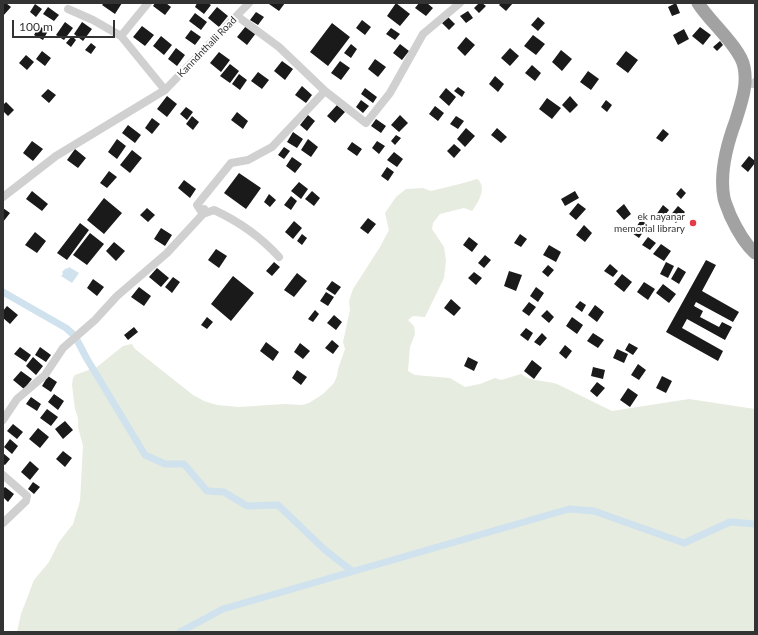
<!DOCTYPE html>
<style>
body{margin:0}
#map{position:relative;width:758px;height:635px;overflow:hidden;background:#fff;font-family:Lato,sans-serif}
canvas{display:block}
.frame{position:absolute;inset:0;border:4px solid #333;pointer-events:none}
.scale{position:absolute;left:12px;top:20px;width:103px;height:18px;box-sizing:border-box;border:2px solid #333;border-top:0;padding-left:5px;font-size:12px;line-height:14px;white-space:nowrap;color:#333;-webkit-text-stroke:3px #fff;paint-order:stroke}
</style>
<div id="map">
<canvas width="758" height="635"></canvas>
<div class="frame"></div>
<div class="scale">100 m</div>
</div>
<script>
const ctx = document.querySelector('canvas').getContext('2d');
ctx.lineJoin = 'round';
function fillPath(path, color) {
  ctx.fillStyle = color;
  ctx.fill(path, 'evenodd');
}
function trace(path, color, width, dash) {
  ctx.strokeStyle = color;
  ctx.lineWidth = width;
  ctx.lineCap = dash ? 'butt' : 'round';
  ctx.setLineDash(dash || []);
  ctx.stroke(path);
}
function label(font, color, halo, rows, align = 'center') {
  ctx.font = font + ' Lato,sans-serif';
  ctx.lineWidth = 4;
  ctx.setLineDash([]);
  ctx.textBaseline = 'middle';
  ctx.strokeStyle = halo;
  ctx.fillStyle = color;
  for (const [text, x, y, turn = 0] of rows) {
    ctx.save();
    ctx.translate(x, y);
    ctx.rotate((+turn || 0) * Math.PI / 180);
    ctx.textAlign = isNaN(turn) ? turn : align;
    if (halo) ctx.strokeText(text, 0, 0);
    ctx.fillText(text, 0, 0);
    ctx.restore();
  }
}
fillPath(new Path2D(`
 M477 179C488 187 478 203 472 211L464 208 440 214 433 223 432 229 444 247 446 261 444 278 425 317 413 316 408 320 414 326 415 334 410 347 408 371 415 375 450 378 465 387 480 384 495 378 501 380 521 374C531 382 545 380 557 384L612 411 689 399 755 409V632H17L21 614 34 580 49 562 59 542 73 524 80 501 83 446 78 427V418L75 409 72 385 73 378 75 375 97 367 123 346 132 344 135 349 193 395 204 401 217 405 239 407 285 404 302 405 309 403 323 394 334 383 337 376 338 369 345 349 343 342 350 310 349 301 353 289 380 247 389 230 385 213 396 197 406 189 423 188 431 191C446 187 461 184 477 179Z`), '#e6ecdf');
fillPath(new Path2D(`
 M69 267 79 273 72 283 61 276 63 274 62 272 66 268 67 269Z`), '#cfe2ee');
trace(new Path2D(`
 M79 343 83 352`), '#cfe2ee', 2);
trace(new Path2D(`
 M3 292 66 328 74 335
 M77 340 87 359 145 455 165 464H184L207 491 224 492 247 506 278 505 325 550 352 571
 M180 632 223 609 569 509 594 511 684 543 730 522 755 524`), '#cfe2ee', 7);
fillPath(new Path2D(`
 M3 3H6L11 7 3 16Z
 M104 3H122L115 14 102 5Z
 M155 3H166L171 7 165 15 153 6Z
 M197 3H208L211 5 204 14 195 7Z
 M270 3H285L279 11 269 4Z
 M396 3 410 14 400 26 387 16Z
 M419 3H427L433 8 426 16 415 8Z
 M479 3H482L486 6 479 13 474 8Z
 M501 3H513L506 11 499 5Z
 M676 3 680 13 672 16 668 7Z
 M35 4 42 9 36 17 30 12Z
 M48 7 59 15 54 21 43 14Z
 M217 7 228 16 219 27 208 18Z
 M468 11 473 18 466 23 460 16Z
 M256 12 264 17 258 25 250 20Z
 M195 13 207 22 201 30 189 21Z
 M448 17 455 24 449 30 442 23Z
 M538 17 545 23 538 31 531 25Z
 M362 20 371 27 365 35 356 28Z
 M65 22 73 28 64 40 56 35Z
 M82 22 92 29 83 41 74 34Z
 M332 23 350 37 328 66 310 52Z
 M39 26 48 31 43 40 34 35Z
 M142 26 154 35 145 46 133 37Z
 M246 26 256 33 247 45 237 37Z
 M700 27 711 35 703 45 692 36Z
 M391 28 400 34 395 40 386 34Z
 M684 29 689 39 678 45 673 35Z
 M191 30 201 37 195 45 185 38Z
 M533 35 545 44 536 55 524 46Z
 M72 36 76 40 71 47 66 43Z
 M161 36 172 45 164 55 153 46Z
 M466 37 475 45 465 56 457 48Z
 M720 41 723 45 717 51 713 47Z
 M91 43 96 47 91 54 85 50Z
 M351 44 357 49 351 58 344 53Z
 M400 44 409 51 402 60 393 53Z
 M176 48 185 55 177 66 168 59Z
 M510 48 519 56 510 66 501 58Z
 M561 50 572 59 562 71 552 62Z
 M42 51 51 58 45 66 36 59Z
 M626 51 638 60 628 73 616 64Z
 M219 52 230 60 221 72 210 63Z
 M26 55 34 62 27 70 19 63Z
 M375 59 386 67 378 77 368 69Z
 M282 61 293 69 285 80 274 71Z
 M340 61 350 68 341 80 331 73Z
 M230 64 239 71 230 83 220 76Z
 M532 65 541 73 535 81 525 73Z
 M588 71 599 79 591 90 580 82Z
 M258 72 269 80 262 89 251 81Z
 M239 74 247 80 240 90 232 84Z
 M495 76 504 84 498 92 489 84Z
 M302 86 312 95 306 103 295 95Z
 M458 87 465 92 462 97 454 91Z
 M365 88 377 97 373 103 361 94Z
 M446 88 456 97 449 106 439 97Z
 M48 89 56 95 49 103 41 96Z
 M167 96 177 104 167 117 157 109Z
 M570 96 578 105 570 113 562 105Z
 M547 98 561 108 552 119 539 109Z
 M361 100 369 106 363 113 356 107Z
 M606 100 612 105 607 112 601 107Z
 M6 102 14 110 8 116 3 111V105Z
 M337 105 345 112 335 123 327 116Z
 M435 106 444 113 438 121 429 114Z
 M186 107 193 112 187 120 180 114Z
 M237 112 248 121 243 129 231 120Z
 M308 115 315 121 307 131 300 125Z
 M400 115 408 123 399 132 391 125Z
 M192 116 199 122 193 130 186 124Z
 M456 116 464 121 458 129 450 124Z
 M152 118 160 124 152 134 145 128Z
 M376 119 386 126 381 133 371 126Z
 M128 125 141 135 135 143 122 133Z
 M466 128 475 136 465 147 457 139Z
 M497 128 507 137 501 143 491 135Z
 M663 129 669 134 662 142 656 138Z
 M293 132 303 139 297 148 287 142Z
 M396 135 401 138 395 145 391 141Z
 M117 139 126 146 117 159 108 152Z
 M308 139 318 147 311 157 301 150Z
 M32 141 43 149 33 161 23 153Z
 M377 141 385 146 379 154 372 148Z
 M352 142 362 149 357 156 347 149Z
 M454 144 461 150 454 158 447 151Z
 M284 147 290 151 284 159 278 155Z
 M75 149 86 158 78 168 67 160Z
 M132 150 142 158 130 173 120 165Z
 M394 152 403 159 397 167 387 160Z
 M749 156 755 161V163L748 172 741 166Z
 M292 157 302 164 295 173 286 166Z
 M387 167 394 172 388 181 381 176Z
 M109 171 117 177 107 188 100 183Z
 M239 173 261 188 246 209 224 193Z
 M184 180 196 189 190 198 178 188Z
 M299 182 308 189 301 199 291 191Z
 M681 188 686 193 681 199 676 194Z
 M32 191 48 204 42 211 26 199Z
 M312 191 320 198 314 206 305 199Z
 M575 191 579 198 565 206 561 199Z
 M269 194 276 200 270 207 264 202Z
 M291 196 297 201 291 210 284 205Z
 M104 198 122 213 104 234 87 220Z
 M578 203 586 209 576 220 569 214Z
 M624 204 631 214 624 220 616 211Z
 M663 205 669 210 662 219 656 215Z
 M678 206 685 212 676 223 669 217Z
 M3 208 10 213 3 222Z
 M147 208 155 215 148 222 140 215Z
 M368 218 376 224 368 234 360 228Z
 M641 220 648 225 639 238 632 233Z
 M294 221 302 228 293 239 285 232Z
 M80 223 89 230 67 260 57 253Z
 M584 225 592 233 585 242 576 235Z
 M161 228 172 235 165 246 154 239Z
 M35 232 46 241 37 253 25 245Z
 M90 233 104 244 87 265 73 255Z
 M302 234 307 238 302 245 297 241Z
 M520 234 527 239 521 247 514 243Z
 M469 237 478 244 472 252 463 245Z
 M648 237 656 243 650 250 642 245Z
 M114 242 125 251 116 261 106 251Z
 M661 244 671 251 664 261 653 254Z
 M549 245 561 252 556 262 543 255Z
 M216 249 227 256 219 268 208 260Z
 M485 255 491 260 484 268 478 263Z
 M706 260 716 265 702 291 739 312 733 322 696 302 694 306 703 311 700 317 719 327 722 322 732 327 725 340 687 319 682 328 723 351 718 361 666 332Z
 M274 262 280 267 272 276 266 271Z
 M666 262 674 266 668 278 660 274Z
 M610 264 618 271 613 277 604 271Z
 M548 265 554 270 548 277 542 272Z
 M678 267 686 272 679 284 671 279Z
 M157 268 169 278 161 287 149 277Z
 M509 271 522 275 516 291 504 286Z
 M474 272 482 278 476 285 468 278Z
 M297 273 307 281 294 297 284 290Z
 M622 274 632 282 624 292 614 284Z
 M233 276 254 293 231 321 211 304Z
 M173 277 180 282 172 293 165 287Z
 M93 279 104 287 97 296 87 288Z
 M332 281 341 287 335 295 326 289Z
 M644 282 655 289 648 300 637 292Z
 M663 284 676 294 669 303 656 293Z
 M139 287 151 296 144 306 131 297Z
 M536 287 544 293 538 302 530 296Z
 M326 292 334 297 328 306 320 301Z
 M451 299 461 308 454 316 444 308Z
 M580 301 586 305 582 312 575 307Z
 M529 302 536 307 529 316 522 311Z
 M595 305 604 312 597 322 588 315Z
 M7 306 18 315 10 324 3 318V311Z
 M315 310 319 314 313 322 308 319Z
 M547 310 554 317 549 323 541 316Z
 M334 315 342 322 336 330 327 323Z
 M207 317 213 322 207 329 201 325Z
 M572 317 583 325 577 334 566 326Z
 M134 327 138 332 128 340 124 335Z
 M526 328 533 333 528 341 520 335Z
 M542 333 547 338 540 346 534 342Z
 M593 333 604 340 598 348 587 341Z
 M332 340 339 346 333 354 325 348Z
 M266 342 279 352 273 361 260 351Z
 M300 343 310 351 303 359 294 352Z
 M629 343 638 348 633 355 625 350Z
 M565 345 572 351 566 359 559 353Z
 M20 347 31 355 26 362 14 354Z
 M40 347 51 355 46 362 35 355Z
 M617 349 628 354 624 363 613 358Z
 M33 357 43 366 36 375 26 366Z
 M468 357 478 362 474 371 464 366Z
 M532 360 542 368 534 379 524 371Z
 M638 364 646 370 639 380 631 375Z
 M593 367 605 370 603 379 591 376Z
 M297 370 307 377 301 385 292 378Z
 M21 371 32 379 24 389 13 380Z
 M48 376 57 382 51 392 42 386Z
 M662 376 672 381 666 393 656 388Z
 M597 382 605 388 597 397 590 391Z
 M628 388 638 395 630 407 620 400Z
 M54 394 64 401 58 410 48 402Z
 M31 397 41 404 37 411 26 404Z
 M47 409 58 417 51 426 40 418Z
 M65 421 73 430 63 439 55 429Z
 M13 424 23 432 17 439 7 431Z
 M38 428 49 437 40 448 29 439Z
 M10 439 18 446 12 454 4 447Z
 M63 451 72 458 65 467 56 459Z
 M3 453 10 459 5 465 3 464Z
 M30 461 39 469 30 480 21 472Z
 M33 482 40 487 34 494 28 489Z
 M5 487 14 494 8 502 3 497V489Z`), '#1a1a1a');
trace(new Path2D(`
 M68 9 93 20 121 36
 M237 16 279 47 325 91
 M745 84H753L755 82
 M165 90 249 3
 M3 197 56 156 165 90 121 36 148 3
 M204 209 203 214 214 210C240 222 260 236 279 257
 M3 420 17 399 45 375 63 348 95 320 117 296 167 253 203 214 197 205 231 163 248 160 272 147 325 91 366 123 390 93 423 34 460 3
 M3 475 27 496 26 501 3 523`), '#d0d0d0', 8);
trace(new Path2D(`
 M698 3C709 21 741 48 744 67 748 85 741 103 736 120 727 144 719 172 724 198 725 203 728 209 730 215 736 228 744 243 755 253`), '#a2a2a2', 13);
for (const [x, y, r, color] of [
 [693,223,4,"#e63946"]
]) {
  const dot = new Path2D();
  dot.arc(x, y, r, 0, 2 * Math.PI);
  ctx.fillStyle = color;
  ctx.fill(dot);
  trace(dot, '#fff', 1.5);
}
label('10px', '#333', '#fff', [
 ["Kanndnthalli Road",207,47,-46]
]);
label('10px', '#333', '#fff', [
 ["ek nayanar",685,217],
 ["memorial library",685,229]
], 'right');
</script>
